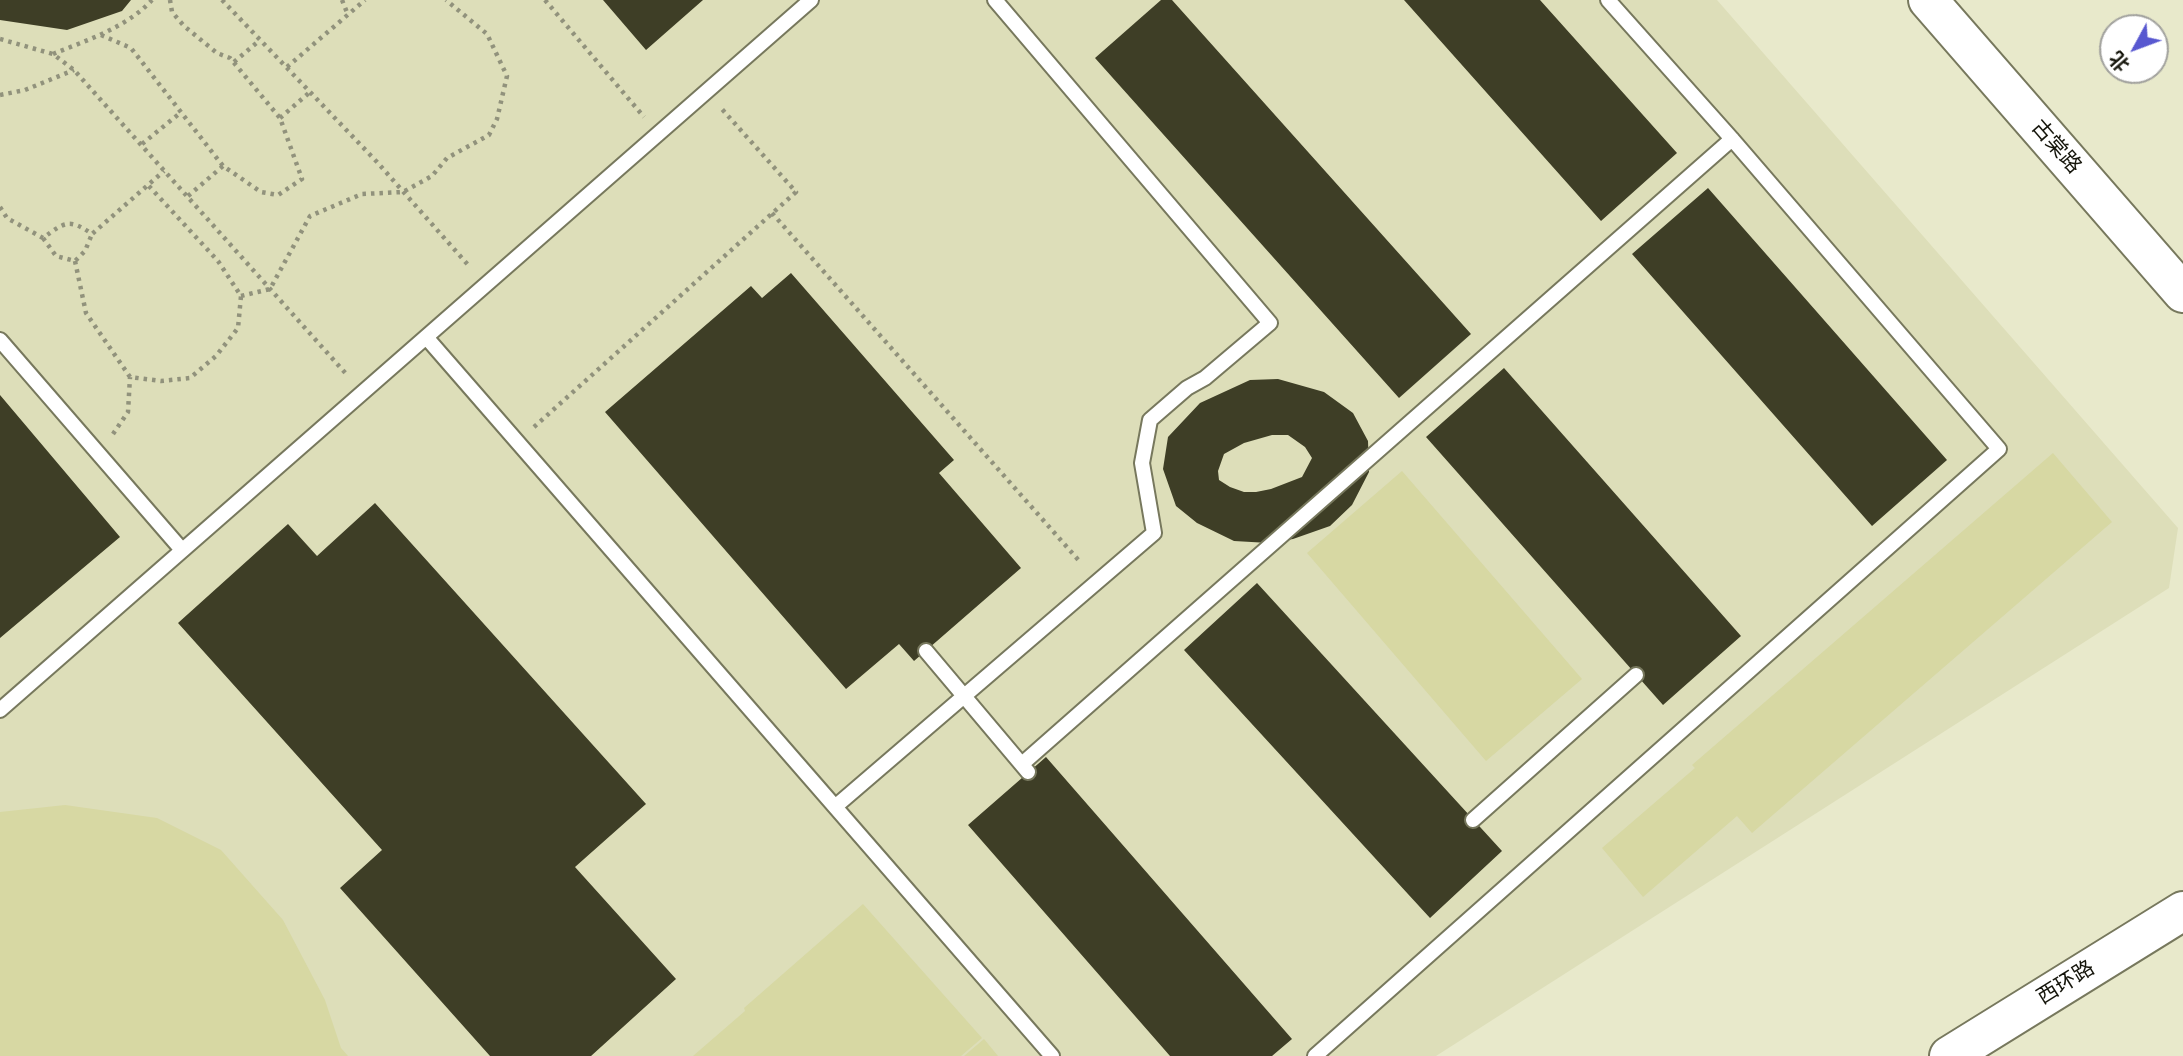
<!DOCTYPE html>
<meta charset="utf-8">
<style>
body{margin:0}
#map{position:relative;width:2183px;height:1056px;overflow:hidden;background:#e8e9cb;font-family:Karla,"Noto Sans SC",sans-serif}
canvas{display:block}
.north{position:absolute;left:2099px;top:14px;width:70px;height:70px;box-sizing:border-box;background:#fff;border:2px solid #a1a19d;border-radius:50%;rotate:229deg;font-size:19px;font-weight:700;line-height:28px;text-align:center;color:#15150b}
.north::after{content:'';display:block;margin:auto;width:24px;height:32px;background:#5858d0;clip-path:polygon(50% 0,100% 100%,50% 72%,0 100%)}
</style>
<div id="map">
<canvas width="2183" height="1056"></canvas>
<div class="north">北</div>
</div>
<script>
const ctx = document.querySelector('canvas').getContext('2d');
ctx.lineJoin = 'round';
function fillPath(path, color) {
  ctx.fillStyle = color;
  ctx.fill(path, 'evenodd');
}
function trace(path, color, width, dash) {
  ctx.strokeStyle = color;
  ctx.lineWidth = width;
  ctx.lineCap = dash ? 'butt' : 'round';
  ctx.setLineDash(dash || []);
  ctx.stroke(path);
}
function label(font, color, halo, rows, align = 'center') {
  ctx.font = font + ' Karla,"Noto Sans SC",sans-serif';
  ctx.lineWidth = 7;
  ctx.setLineDash([]);
  ctx.textBaseline = 'middle';
  ctx.strokeStyle = halo;
  ctx.fillStyle = color;
  for (const [text, x, y, turn = 0] of rows) {
    ctx.save();
    ctx.translate(x, y);
    ctx.rotate((+turn || 0) * Math.PI / 180);
    ctx.textAlign = isNaN(turn) ? turn : align;
    if (halo) ctx.strokeText(text, 0, 0);
    ctx.fillText(text, 0, 0);
    ctx.restore();
  }
}
fillPath(new Path2D(`
 M0 0H1717L2178 528 2169 588 1436 1056H0Z`), '#dddeb9');
fillPath(new Path2D(`
 M2053 453 2112 522 1752 833 1737 816 1643 897 1602 848 1695 768 1692 765Z
 M1402 471 1582 679 1486 761 1307 553Z
 M65 805 157 818 221 850 283 920 325 1000 341 1048 348 1056H0V812Z
 M863 904 982 1038 961 1056H693L745 1011 744 1008Z
 M984 1039 998 1056H964Z`), '#d7d8a3');
fillPath(new Path2D(`
 M0 0H131L122 11 67 30 0 20Z
 M603 0H703L646 50Z
 M1161 0H1172L1471 334 1399 398 1095 58Z
 M1404 0H1540L1677 153 1601 221Z
 M1708 188 1947 460 1872 526 1632 254Z
 M791 273 954 460 939 473 1021 568 914 661 899 644 846 689 605 412 751 286 762 298Z
 M1504 368 1741 636 1663 705 1426 437Z
 M1278 379 1324 392 1353 413 1368 441 1369 472 1352 505 1330 526 1293 539 1269 543 1234 541 1197 523 1176 506 1163 469 1168 437 1200 403 1250 380ZM1272 435H1288L1305 447 1312 458 1302 477 1271 489 1256 492H1244L1230 487 1219 480 1218 471 1224 454 1244 443Z
 M0 395 120 537 0 638Z
 M375 503 646 804 575 867 676 979 591 1056H490L340 888 382 850 178 623 288 524 317 556Z
 M1257 583 1502 851 1430 918 1184 650Z
 M1046 757 1292 1039 1272 1056H1170L968 825Z`), '#3e3e26');
const service = new Path2D(`
 M426 337 1052 1056
 M0 340 182 550
 M926 651 1028 772
 M0 710 811 0
 M1022 764 1732 139
 M836 806 1154 533 1142 463 1150 420 1187 388 1205 378 1270 323 995 0
 M1473 820 1636 675
 M1315 1056 1999 449 1732 139 1608 0`);
const secondary = new Path2D(`
 M1928 0 2183 293`);
const primary = new Path2D(`
 M1949 1056 2183 911`);
trace(service, '#77785d', 18);
trace(secondary, '#77785d', 42);
trace(primary, '#77785d', 42);
trace(new Path2D(`
 M222 0 377 162 469 266
 M342 0 348 15
 M545 0 644 117
 M101 35 131 48 223 166 261 192 278 195 302 179 280 118 230 58 217 53 184 26 172 12 170 0
 M0 39 53 54 74 70 348 376
 M53 54C87 40 126 28 152 0
 M234 62 260 40
 M287 67 365 0
 M0 95 25 90 74 70
 M280 118 310 92
 M142 144 180 113
 M188 196 223 166
 M0 207 7 218 43 238C65 222 69 218 92 234L164 171
 M772 213 1081 563
 M43 238 56 256 75 261 85 251 92 234
 M75 261 86 313 130 377 161 381 190 378 216 356 238 328 241 296 218 261 148 185
 M241 296 270 289 310 216 362 194 403 192 432 176 447 158 489 135 497 119 507 76 487 34 446 0
 M534 427 796 192 721 108
 M113 434 128 412 130 377`), '#91927c', 4.5, [3.5, 5]);
trace(service, '#fff', 14);
trace(secondary, '#fff', 38);
trace(primary, '#fff', 38);
label('21px', '#15150b', '#fff', [
 ["古棠路",2056,147,49],
 ["西环路",2066,983,-32]
]);
</script>
